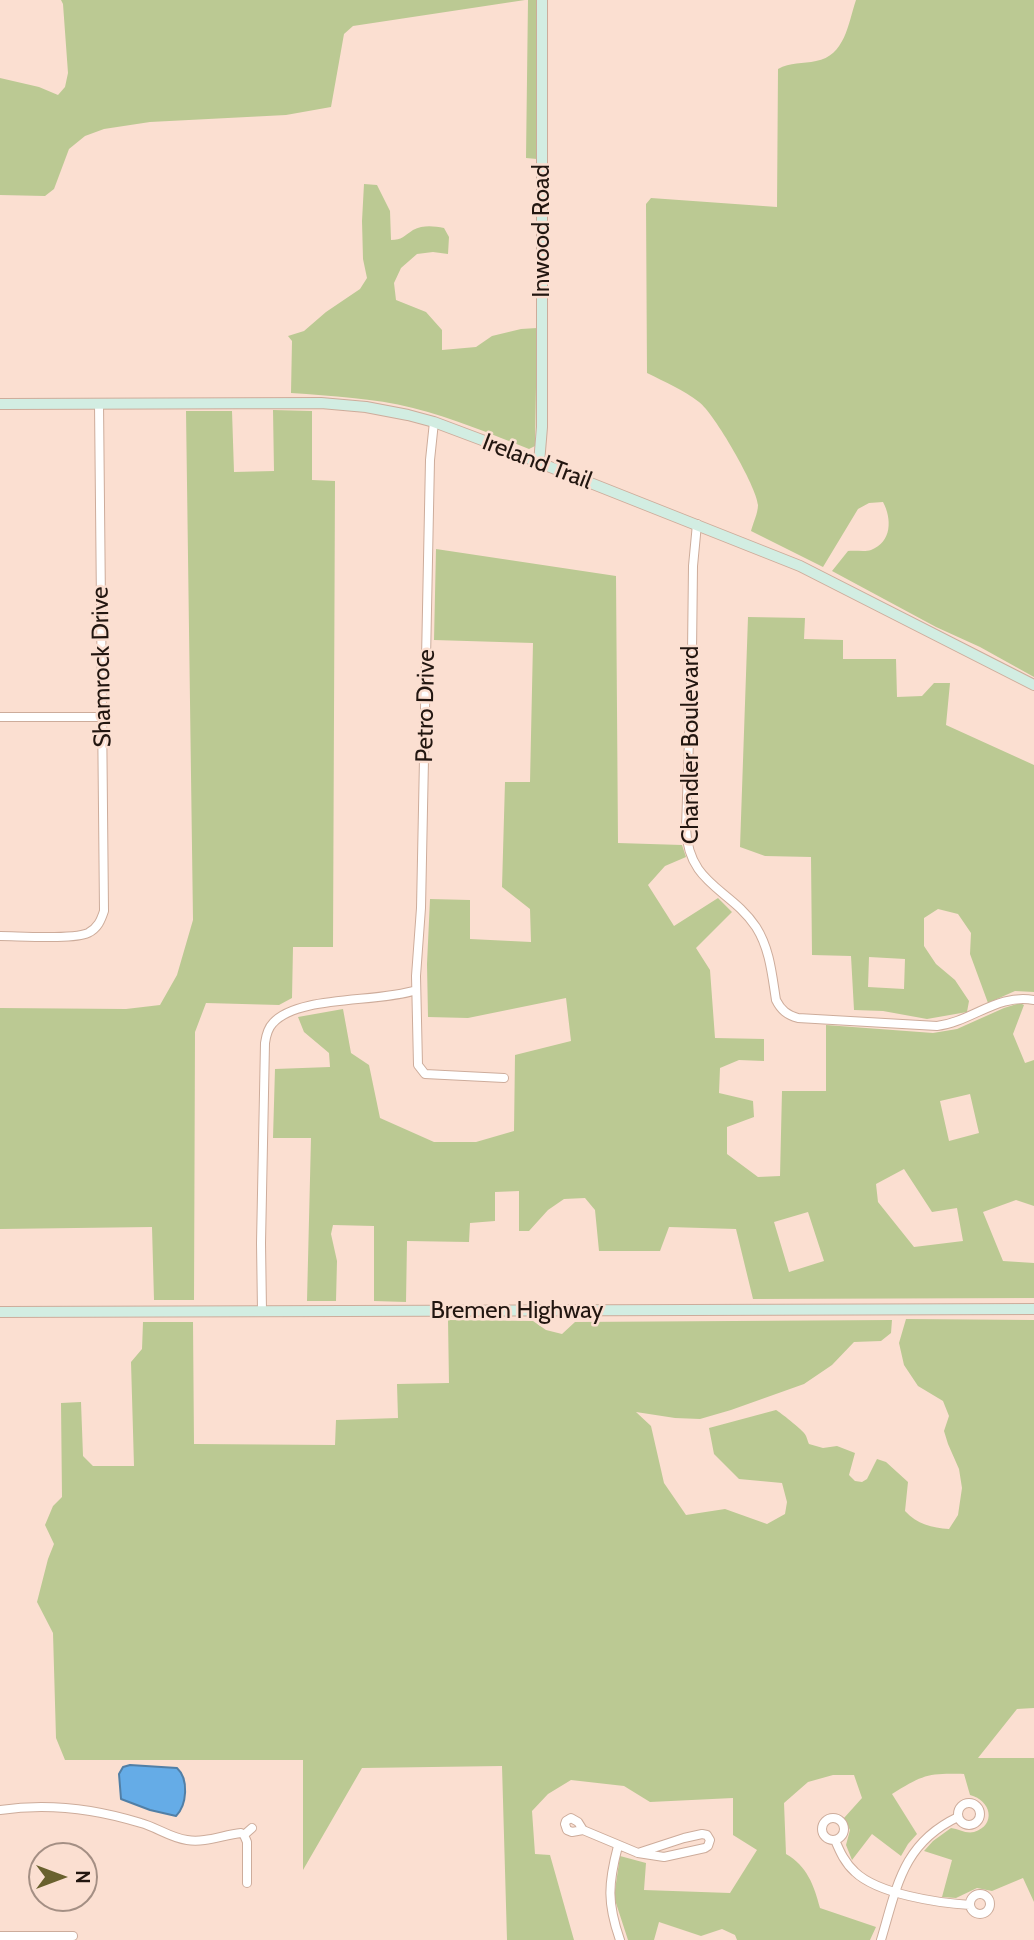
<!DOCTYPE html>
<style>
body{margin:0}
#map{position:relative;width:1034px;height:1940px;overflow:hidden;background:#fbdfd1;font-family:Cabin,sans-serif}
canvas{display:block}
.north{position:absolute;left:28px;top:1842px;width:70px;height:70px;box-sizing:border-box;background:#fbdfd1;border:2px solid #a48f84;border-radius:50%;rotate:90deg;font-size:19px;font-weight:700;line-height:28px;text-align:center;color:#221610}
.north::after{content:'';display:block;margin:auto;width:24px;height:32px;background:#69612e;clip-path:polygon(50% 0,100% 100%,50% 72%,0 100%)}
</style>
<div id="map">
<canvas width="1034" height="1940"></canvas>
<div class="north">N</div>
</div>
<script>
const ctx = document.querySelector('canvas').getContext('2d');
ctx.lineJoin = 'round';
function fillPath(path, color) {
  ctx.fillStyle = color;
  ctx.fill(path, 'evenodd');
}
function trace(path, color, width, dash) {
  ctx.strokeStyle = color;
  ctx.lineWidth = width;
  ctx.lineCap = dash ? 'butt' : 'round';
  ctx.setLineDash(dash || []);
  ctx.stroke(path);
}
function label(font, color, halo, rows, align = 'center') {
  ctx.font = font + ' Cabin,sans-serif';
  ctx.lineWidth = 5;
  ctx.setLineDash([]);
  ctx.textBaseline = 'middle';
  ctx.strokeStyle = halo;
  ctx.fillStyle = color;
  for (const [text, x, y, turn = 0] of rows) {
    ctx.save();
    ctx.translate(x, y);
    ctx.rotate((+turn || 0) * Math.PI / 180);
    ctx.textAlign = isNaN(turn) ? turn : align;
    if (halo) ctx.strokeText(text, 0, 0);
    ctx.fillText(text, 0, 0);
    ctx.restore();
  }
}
fillPath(new Path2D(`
 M61 0H525L353 26 344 34 331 107 286 115 150 122 104 129 85 136 69 149 54 189 45 196 0 195V78L39 87 58 95 65 87 68 73 63 4Z
 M528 0H537V159L526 158Z
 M856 0H1034V677L980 647 936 627 832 571 848 551C855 550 865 552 871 550 892 542 892 519 883 502L869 503 858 509 823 567 751 531C753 523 758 513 758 505 757 487 714 413 699 402 684 390 665 382 647 373L646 204 651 198 777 207 778 69C790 62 803 64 816 61 845 56 848 24 856 0Z
 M364 184 377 185 390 211 391 240C402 240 404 236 413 230 423 225 433 226 444 228L449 237 448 254 433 252 417 254 401 268 394 283 396 300 426 312 442 330V350L476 347 492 336 521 329 537 328 535 446 529 449C491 434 453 418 413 408 373 398 332 396 291 393L292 341 288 336 304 331 326 312 360 289 367 278 363 259 362 221Z
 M273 410 312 411V480L335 481 333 947H293L292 998 279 1005 206 1003 195 1032 194 1300H154L152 1227 0 1229V1008L126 1009 160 1005 177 975 193 920 186 411H232L234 472 274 471Z
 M436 549 616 576 618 843 682 845 686 857 665 866 648 885 674 926 718 898 732 912 696 948 710 970 715 1038 764 1039V1061L739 1060 720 1068 719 1093 753 1101 754 1117 727 1127V1154L758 1177 780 1176 782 1091H826V1025L933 1033 957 1029 1004 1008 1020 1003 1024 1005 1013 1034 1025 1063 1034 1060V1206L1016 1200 983 1212 1003 1261 1034 1263V1298L753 1299 736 1229 669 1227 660 1251H599L595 1210 585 1198 564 1199 548 1210 529 1231H519V1191L495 1192V1221L470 1223 469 1242 407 1241 406 1302 374 1301V1226L333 1225 331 1234 337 1261 336 1301H307L311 1138H273L275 1069 330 1067 329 1053 304 1032 298 1017 343 1009 351 1053 369 1065 380 1118 434 1142H476L514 1131 515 1055 571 1041 566 998 468 1018 428 1017 427 964 430 899 470 900V939L531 942 530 909 502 887 505 782H530L533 643 434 640ZM970 1094 979 1133 949 1141 940 1101ZM904 1169 932 1212 957 1208 963 1241 914 1247 878 1202 876 1184ZM808 1212 824 1261 789 1272 774 1222Z
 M748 617 805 618 804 639 843 640V659H896L897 697 922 696 934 683H950L946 725 1034 765V992L1015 991 988 1003 970 954 971 933 958 914 938 909 924 918V946L936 964 955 980 969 1001 967 1012 927 1019 883 1011 854 1010 851 956 812 955 811 857 765 856 740 847ZM869 957 905 959 904 989 868 987Z
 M906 1319 1034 1320V1708L1017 1709 978 1758H1034V1902L1023 1878 992 1891 977 1888 956 1898 942 1897 952 1860 924 1851 933 1841 951 1828C959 1829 966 1834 974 1832 997 1825 991 1800 970 1795L964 1774C927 1773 923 1775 892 1794L917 1834 908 1844 901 1856 872 1834 852 1860 846 1845 850 1830 844 1818 862 1798 854 1775H833L808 1782 784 1803 786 1854C807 1866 814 1885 820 1908L876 1927 870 1940H737L735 1935 722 1929 701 1936 659 1922 654 1940H628L614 1897 620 1856 646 1863 644 1890 730 1893 757 1850 733 1835V1798L650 1802 624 1786 571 1780 548 1794 532 1811 535 1854 550 1855 574 1940H507L502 1766 362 1768 303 1870V1760H65L56 1738 53 1633 37 1602 48 1559 54 1544 45 1525 53 1506 62 1497 61 1403 81 1402 83 1456 93 1466H134L131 1362 142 1349 143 1322H193L194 1444 335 1445 336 1420 398 1418 397 1384 449 1383 448 1320 533 1321 546 1330 562 1334 575 1322 892 1320 891 1333 881 1341 854 1342 832 1365 804 1384 731 1410 700 1419 675 1418 636 1412 651 1426 664 1483 686 1515 725 1509 767 1524 785 1514 787 1502 782 1483 739 1479 714 1454 709 1428 776 1410C780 1412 801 1429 804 1433 807 1436 807 1440 809 1444L823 1448 837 1446 855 1453 849 1475 855 1481 862 1482 867 1479 877 1459 886 1462 908 1482 905 1511C917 1524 932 1528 949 1529L958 1515 962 1488 959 1469 948 1444 944 1431 949 1416 943 1401 918 1386 904 1365 899 1343Z`), '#bbc993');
const water = new Path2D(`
 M130 1765 177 1768C189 1779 187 1805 176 1816L150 1810 121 1799 119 1774 123 1767Z`);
fillPath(water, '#65ace7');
trace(water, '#517fa6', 2);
const street = new Path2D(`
 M434 422 430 460 421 908 416 976 418 1065 425 1074 504 1078
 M697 524 693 566 692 652 686 828C688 885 730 888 756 927 770 949 772 975 776 1000 781 1010 787 1015 798 1018L937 1026C971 1022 998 993 1034 1000
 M0 717H103
 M0 936C19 936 73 940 88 933 98 928 101 920 104 911L99 403
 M262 1311 261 1243 265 1043C266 1036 268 1028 273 1023 298 995 379 1003 416 990
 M958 1814a11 11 0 1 1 22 0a11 11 0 1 1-22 0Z
 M0 1810C46 1803 96 1809 141 1823 156 1827 171 1838 187 1840 205 1843 223 1835 241 1833L244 1835 247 1842V1883
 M571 1818 578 1822 583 1830 572 1832 567 1830 565 1824 566 1821Z
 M822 1829a11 11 0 1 1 22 0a11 11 0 1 1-22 0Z
 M583 1830 638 1853
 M702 1834 707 1835 710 1840 708 1846 705 1848 664 1857 638 1853 684 1838Z
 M244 1835 252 1828
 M835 1840C840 1852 845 1863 855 1872 878 1894 938 1903 970 1905
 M618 1846C608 1884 607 1903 620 1940
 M970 1904a10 10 0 1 1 20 0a10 10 0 1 1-20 0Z
 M0 1936H73
 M881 1940C897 1886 903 1843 958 1817`);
const secondary = new Path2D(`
 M0 404 321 403 366 407 408 415 434 422 482 440 800 566 1034 685
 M539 463 542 427V0
 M0 1312 1034 1309`);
trace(street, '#cdac9b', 10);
trace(secondary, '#cdac9b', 12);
trace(street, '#fff', 8);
trace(secondary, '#d2ede2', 10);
label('24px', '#221610', '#fbdfd1', [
 ["Inwood Road",542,231,-90],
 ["Ireland Trail",537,462,21],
 ["Shamrock Drive",102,667,-91],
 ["Petro Drive",426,706,-89],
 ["Chandler Boulevard",691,745,-90],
 ["Bremen Highway",517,1311]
]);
</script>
